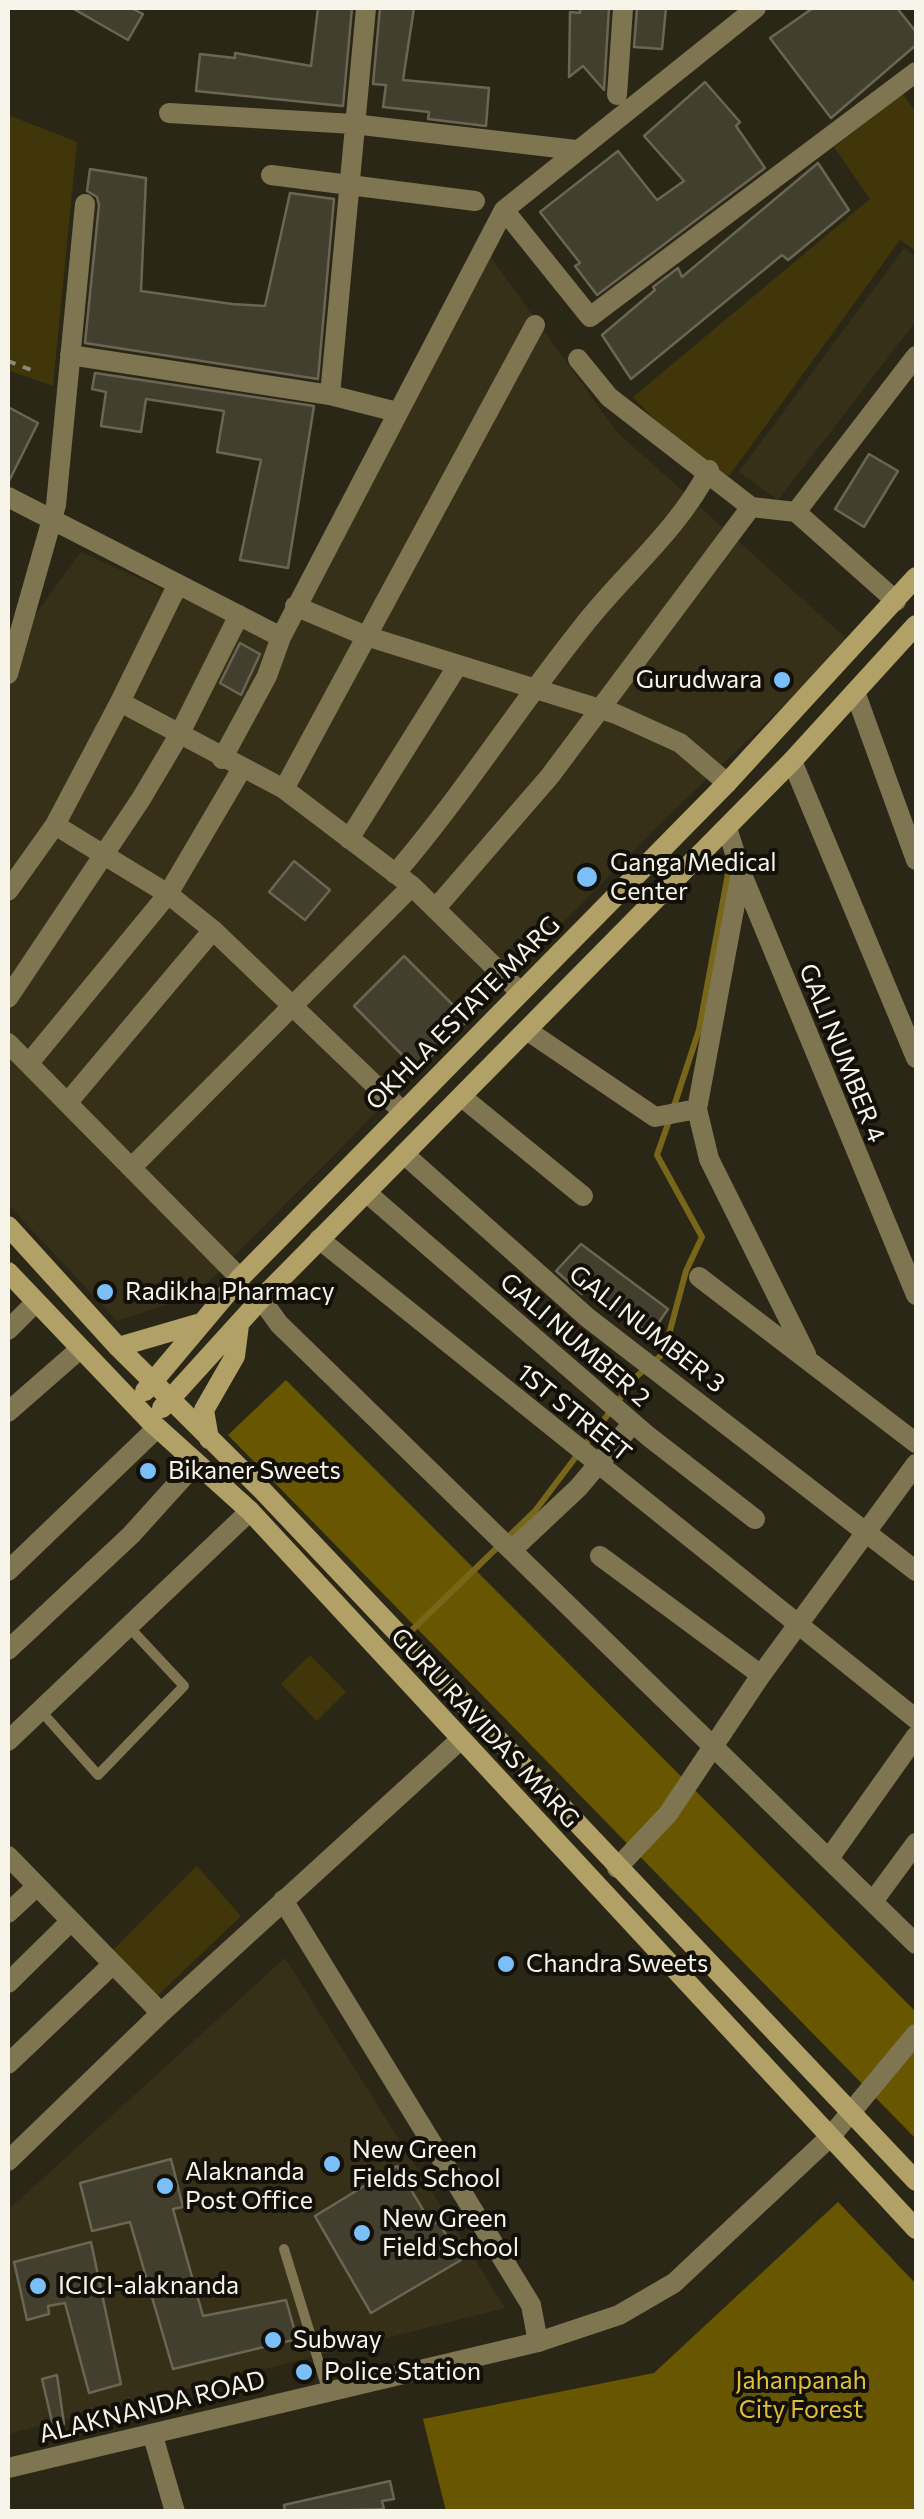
<!DOCTYPE html>
<style>
body{margin:0}
#map{position:relative;width:924px;height:2519px;overflow:hidden;background:#2b2717;font-family:Commissioner,sans-serif}
canvas{display:block}
.frame{position:absolute;inset:0;border:10px solid #f7f5ea;pointer-events:none}
</style>
<div id="map">
<canvas width="924" height="2519"></canvas>
<div class="frame"></div>
</div>
<script>
const ctx = document.querySelector('canvas').getContext('2d');
ctx.lineJoin = 'round';
function fillPath(path, color) {
  ctx.fillStyle = color;
  ctx.fill(path, 'evenodd');
}
function trace(path, color, width, dash) {
  ctx.strokeStyle = color;
  ctx.lineWidth = width;
  ctx.lineCap = dash ? 'butt' : 'round';
  ctx.setLineDash(dash || []);
  ctx.stroke(path);
}
function label(font, color, halo, rows, align = 'center') {
  ctx.font = font + ' Commissioner,sans-serif';
  ctx.lineWidth = 8;
  ctx.setLineDash([]);
  ctx.textBaseline = 'middle';
  ctx.strokeStyle = halo;
  ctx.fillStyle = color;
  for (const [text, x, y, turn = 0] of rows) {
    ctx.save();
    ctx.translate(x, y);
    ctx.rotate((+turn || 0) * Math.PI / 180);
    ctx.textAlign = isNaN(turn) ? turn : align;
    if (halo) ctx.strokeText(text, 0, 0);
    ctx.fillText(text, 0, 0);
    ctx.restore();
  }
}
fillPath(new Path2D(`
 M479 241 617 432 850 642 663 821 196 1295 117 1321 8 1204V652L81 552 278 642Z
 M904 248 916 257V321L778 500 739 472Z
 M285 1958 505 2308 8 2434V2210Z`), '#363019');
fillPath(new Path2D(`
 M902 93 916 112V251L900 240 729 476 672 438 633 397 870 199 834 147Z
 M8 115 77 142 53 386 8 370Z
 M310 1655 346 1692 317 1721 281 1684Z
 M197 1866 241 1916 155 1998 111 1952Z`), '#413609');
fillPath(new Path2D(`
 M286 1380 916 2012V2139L228 1435Z
 M838 2202 916 2284V2511H446L423 2419 654 2373Z`), '#695700');
trace(new Path2D(`
 M673 1109 699 1030 730 863
 M411 1631 535 1511 637 1376 664 1353 686 1271 702 1237 657 1155 669 1121`), '#78661a', 6);
const building = new Path2D(`
 M72 8H131L143 14 128 40Z
 M318 8H352L343 106 196 91 200 54 235 58V53L311 66Z
 M380 8H414L403 80 489 88 486 126 428 119 429 112 383 107 386 85 373 84Z
 M580 8H609L604 90 583 66 569 77 570 12 580 13Z
 M637 8H666L662 49 634 47Z
 M813 8H897L916 32V45L831 118 770 38Z
 M705 82 740 122 736 126 765 168 597 295 575 266 580 263 540 212 618 151 657 200 684 181 644 136Z
 M818 163 849 210 788 260 782 255 631 379 602 335 655 290 653 287 678 268 682 277Z
 M90 169 146 178 141 291 232 304 265 306 290 193 334 199 318 379 85 343 99 205 97 197 87 191Z
 M95 373 314 406 288 568 240 560 261 460 217 452 224 411 146 399 141 432 101 426 106 392 92 389Z
 M8 407 38 423 8 483Z
 M869 454 898 471 864 527 835 509Z
 M240 643 260 654 241 695 220 683Z
 M294 861 330 890 305 920 269 892Z
 M404 956 468 1020 417 1070 354 1006Z
 M581 1244 668 1309 651 1334 586 1290 582 1294 556 1271Z
 M171 2159 183 2207 173 2209 203 2316 286 2300 297 2339 173 2369 130 2222 92 2231 80 2183Z
 M397 2166 432 2225 438 2221 461 2260 371 2313 315 2216Z
 M91 2242 121 2384 89 2393 65 2303 48 2306 49 2314 27 2320 14 2262Z
 M57 2375 64 2424 53 2426 42 2379Z
 M390 2481 394 2499 382 2501 384 2509 285 2512 284 2505Z`);
fillPath(building, '#433f2e');
trace(building, '#6a6654', 2.5);
trace(new Path2D(`
 M8 361 34 371`), '#8d8a7c', 4, [8, 8]);
trace(new Path2D(`
 M40 1710 98 1775 184 1686 129 1627
 M284 2249 327 2389`), '#7f7551', 10);
trace(new Path2D(`
 M617 95 623 8
 M169 113 353 124 576 150
 M271 175 475 201
 M504 210 590 317 916 72
 M70 355 330 395 397 412
 M578 359 609 397 751 507 796 512 896 601
 M330 395 366 8
 M8 497 281 637 504 210 756 8
 M796 512 916 356
 M295 606 366 636 616 714 680 743 727 783
 M8 674 56 505 85 204
 M855 692 916 860
 M120 702 178 584
 M222 759 267 676 281 637
 M792 761 916 1058
 M284 789 535 325
 M55 825 168 894 213 930 401 1110
 M727 828 741 872 916 1295
 M349 839 458 665
 M741 872 697 1109 709 1159 806 1354
 M395 874C462 796 516 710 580 630 622 575 677 532 709 470
 M8 891 55 825 120 702 284 789 412 886 520 992
 M435 909 550 776 751 507
 M8 998 141 799 179 735 239 615
 M528 1031 655 1117 697 1109
 M8 1043 240 1278
 M29 1063 168 894 241 770
 M462 1097 583 1196
 M68 1102 213 930
 M404 1154 588 1318 916 1571
 M132 1167 412 886
 M367 1193 648 1436 755 1519
 M319 1239 916 1719
 M699 1277 916 1443
 M8 1330 36 1302
 M8 1412 80 1349
 M512 1550 578 1488 633 1423
 M600 1556 761 1675
 M8 1571 157 1428
 M8 1650 131 1535 196 1463
 M8 1741 250 1511
 M8 1856 161 2013
 M830 1857 916 1736
 M617 1868 668 1814 761 1675 916 1464
 M283 1900 531 2305 538 2342
 M874 1900 916 1843
 M8 1913 37 1886
 M8 1983 71 1921
 M8 2064 113 1964
 M831 2136 916 2034
 M8 2161 161 2013 460 1740
 M153 2436 175 2512`), '#7f7551', 20);
trace(new Path2D(`
 M261 1299 279 1324 916 1944
 M8 2468 538 2342 619 2315 674 2283 831 2136`), '#7f7551', 20);
trace(new Path2D(`
 M8 1226 118 1347 263 1491 916 2181
 M8 1272 150 1421 250 1511 916 2229
 M118 1347 197 1324
 M145 1391 240 1278 727 783 916 577
 M162 1408 261 1299 792 761 916 625
 M209 1439 204 1410 235 1356 239 1325`), '#b1a166', 20);
for (const [x, y, r, color] of [
 [782,680,10,"#7abff8"],
 [587,877,12,"#7abff8"],
 [105,1292,10,"#7abff8"],
 [148,1471,10,"#7abff8"],
 [506,1964,10,"#7abff8"],
 [332,2164,10,"#7abff8"],
 [165,2186,10,"#7abff8"],
 [362,2233,10,"#7abff8"],
 [38,2286,10,"#7abff8"],
 [273,2340,10,"#7abff8"],
 [304,2372,10,"#7abff8"]
]) {
  const dot = new Path2D();
  dot.arc(x, y, r, 0, 2 * Math.PI);
  ctx.fillStyle = color;
  ctx.fill(dot);
  trace(dot, '#121009', 4);
}
label('25px', '#f7f5ea', '#121009', [
 ["Gurudwara",762,680,"right"],
 ["Ganga Medical",610,863],
 ["Center",610,892],
 ["Radikha Pharmacy",125,1292],
 ["Bikaner Sweets",168,1471],
 ["Chandra Sweets",526,1964],
 ["New Green",352,2150],
 ["Fields School",352,2179],
 ["Alaknanda",185,2172],
 ["Post Office",185,2201],
 ["New Green",382,2219],
 ["Field School",382,2248],
 ["ICICI-alaknanda",58,2286],
 ["Subway",293,2340],
 ["Police Station",324,2372]
], 'left');
label('25px', '#f7f5ea', '#121009', [
 ["OKHLA ESTATE MARG",463,1013,-45],
 ["GALI NUMBER 4",842,1053,68],
 ["GALI NUMBER 3",647,1329,38],
 ["GALI NUMBER 2",575,1340,41],
 ["1ST STREET",574,1413,39],
 ["GURU RAVIDAS MARG",485,1728,47],
 ["ALAKNANDA ROAD",152,2407,-14]
]);
label('25px', '#dfbf3a', '#121009', [
 ["Jahanpanah",801,2381],
 ["City Forest",801,2410]
]);
</script>
